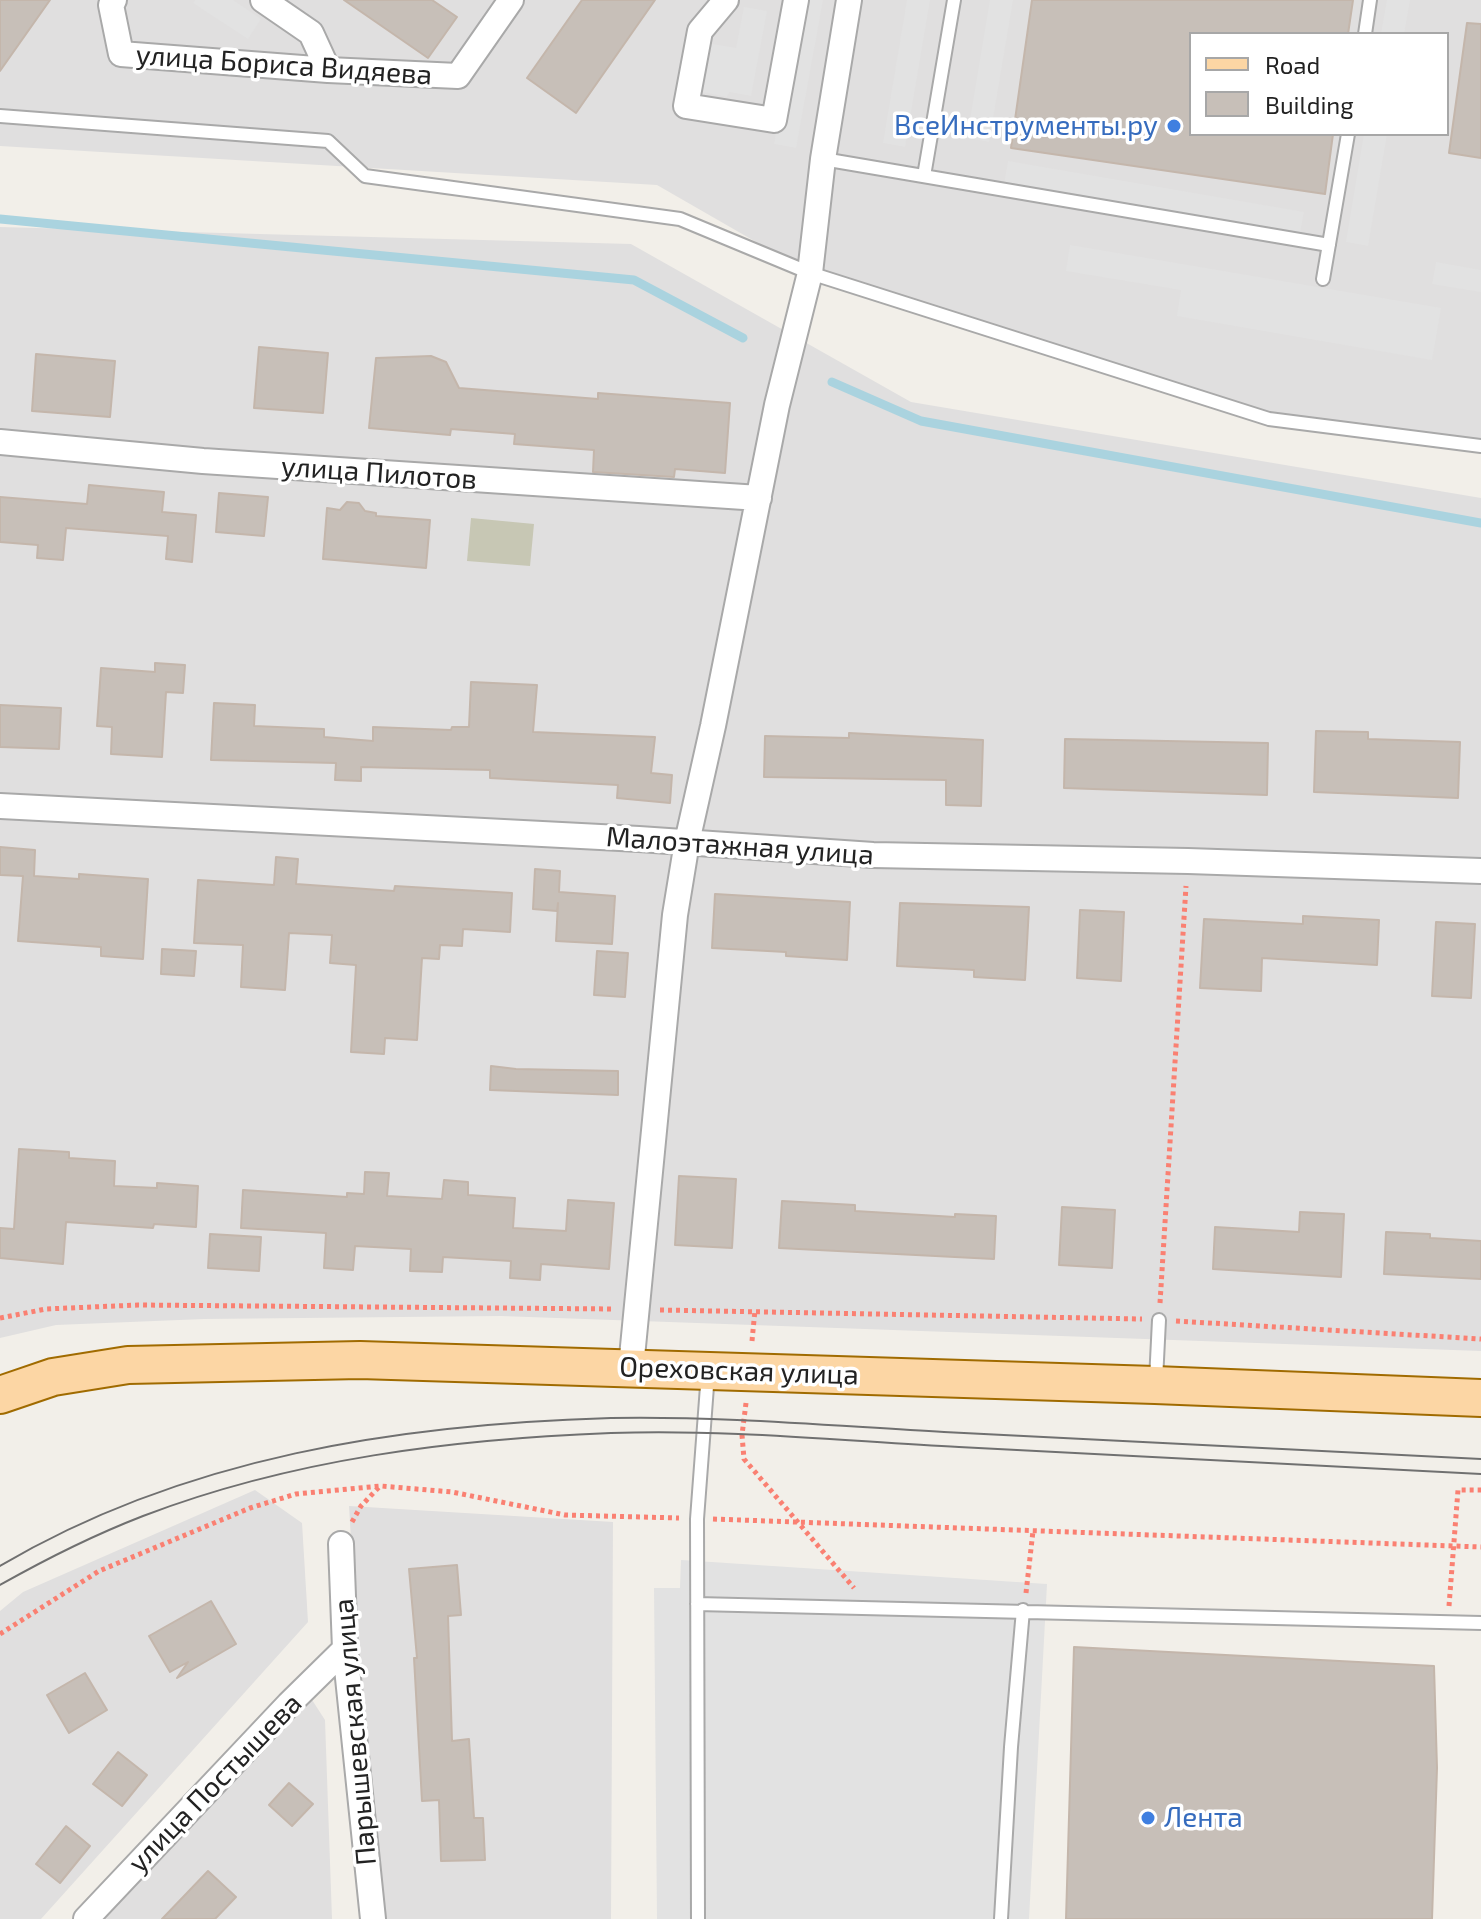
<!DOCTYPE html>
<meta charset="utf-8">
<style>
body{margin:0}
#map{position:relative;width:1481px;height:1919px;overflow:hidden;background:#f2efe9;font-family:"Exo 2",sans-serif}
canvas{display:block}
.legend{position:absolute;left:1189px;top:32px;width:260px;height:104px;box-sizing:border-box;background:#fff;border:2px solid #a7a7a7;margin:0;padding:10px 14px;list-style:none;font-size:24px;color:#222}
.legend li{display:flex;align-items:center;gap:16px;height:40px}
.legend b{width:40px;border:2px solid #a7a7a7}
</style>
<div id="map">
<canvas width="1481" height="1919"></canvas>
<ul class="legend">
<li><b style="height:10px;background:#fcd6a4"></b>Road</li>
<li><b style="height:22px;background:#c7bfb8"></b>Building</li>
</ul>
</div>
<script>
const ctx = document.querySelector('canvas').getContext('2d');
ctx.lineJoin = 'round';
function fillPath(path, color) {
  ctx.fillStyle = color;
  ctx.fill(path, 'evenodd');
}
function trace(path, color, width, dash) {
  ctx.strokeStyle = color;
  ctx.lineWidth = width;
  ctx.lineCap = dash ? 'butt' : 'round';
  ctx.setLineDash(dash || []);
  ctx.stroke(path);
}
function label(font, color, halo, rows, align = 'center') {
  ctx.font = font + ' "Exo 2",sans-serif';
  ctx.lineWidth = 7;
  ctx.setLineDash([]);
  ctx.textBaseline = 'middle';
  ctx.strokeStyle = halo;
  ctx.fillStyle = color;
  for (const [text, x, y, turn = 0] of rows) {
    ctx.save();
    ctx.translate(x, y);
    ctx.rotate((+turn || 0) * Math.PI / 180);
    ctx.textAlign = isNaN(turn) ? turn : align;
    if (halo) ctx.strokeText(text, 0, 0);
    ctx.fillText(text, 0, 0);
    ctx.restore();
  }
}
fillPath(new Path2D(`
 M0 0H1481V446L1269 419 810 273 657 185 0 146ZM1191 34H1447V134H1191Z
 M0 227 631 244 911 402 1481 498V1351L501 1316 204 1319 56 1325 0 1338Z
 M255 1490 302 1523 308 1622 41 1919H0V1611L23 1592Z
 M349 1506 613 1522 611 1919H374Z
 M305 1689 325 1720 332 1919H80Z`), '#e0dfdf');
fillPath(new Path2D(`
 M471 518 534 524 530 566 467 561Z`), '#c7c7b4');
fillPath(new Path2D(`
 M195 0H233L261 19 248 39 193 3Z
 M800 0H823L796 148 774 144Z
 M907 0H930L905 147 883 143Z
 M990 0H1013L989 142 967 138Z
 M1387 0H1410L1404 34H1381Z
 M744 7 767 11 751 96 729 92 727 97 703 92 712 44 736 48Z
 M1364 134H1387L1368 246 1346 242Z
 M1008 161 1304 212 1300 234 1004 183Z
 M1070 245 1441 308 1432 360 1177 316 1181 290 1066 271Z
 M1436 262 1481 270V292L1432 284Z
 M681 1560 1047 1584 1029 1919H657L654 1588H680Z`), '#e2e2e2');
trace(new Path2D(`
 M0 219 634 280 743 338
 M832 382 921 421 1481 523`), '#aad3df', 9);
const building = new Path2D(`
 M0 0H50L0 71Z
 M344 0H432L457 17 428 58Z
 M582 0H655L576 113 527 78Z
 M1032 0H1353L1348 34H1191V134H1333L1325 194 1011 148Z
 M1467 23 1481 24V158L1449 153Z
 M259 347 328 353 323 413 254 408Z
 M36 354 115 361 110 417 32 411Z
 M431 356 446 362 459 388 598 399V393L730 403 725 473 675 469 674 477 593 472 594 450 514 444 515 434 451 429 450 435 369 428 376 358Z
 M89 485 164 492 162 512 196 515 192 562 166 559 168 536 66 528 63 560 37 558 38 545 0 542V497L87 504Z
 M219 493 268 497 264 536 216 532Z
 M347 502 359 503 365 511 376 513V516L430 520 426 568 323 559 327 508 340 510Z
 M155 663 185 665 183 693 166 692 162 757 111 754 112 727 97 726 101 668 155 672Z
 M471 682 537 685 533 732 655 737 651 773 672 775 670 803 617 798 618 785 490 778V770L361 767V781L335 780 336 763 211 760 214 703 255 705 254 726 324 729V737L373 741V727L451 730 452 727H469Z
 M0 705 61 708 59 749 0 747Z
 M1316 731 1368 732V739L1460 742 1458 798 1314 792Z
 M849 733 983 740 981 806 946 805V780L764 777 765 736 849 738Z
 M1065 739 1268 743 1267 795 1064 788Z
 M0 847 35 850 34 876 79 879V874L148 879 143 959 101 956V947L18 941 23 876 0 875Z
 M276 857 298 859 296 884 394 891 395 886 512 893 510 932 463 929 462 946 440 945 439 959 422 958 417 1040 385 1038 384 1054 351 1052 356 965 330 963 332 935 289 933 285 990 241 987 243 945 194 943 198 880 274 885Z
 M535 869 560 871 559 892 615 896 612 944 556 941 558 903 557 911 533 909Z
 M715 894 850 902 847 960 786 956V952L712 948Z
 M900 903 1029 907 1025 980 974 977V970L897 966Z
 M1080 910 1124 912 1121 981 1077 978Z
 M1303 916 1379 920 1377 965 1262 958 1261 991 1200 988 1204 919 1303 924Z
 M1436 922 1475 924 1471 998 1432 996Z
 M162 949 196 951 194 976 161 974Z
 M597 951 628 953 625 997 594 995Z
 M491 1066 516 1069 618 1071V1095L490 1090Z
 M19 1149 69 1152V1158L115 1161 114 1186 157 1188V1183L198 1186 196 1227 154 1224 153 1228 66 1222 63 1264 0 1258V1228L14 1229Z
 M365 1172 389 1173 387 1196 442 1199 444 1180 468 1182V1195L515 1198 513 1228 566 1231 568 1200 614 1203 609 1269 541 1264 540 1280 510 1278 511 1261 443 1257 442 1272 410 1271 411 1249 355 1246 353 1270 324 1268 326 1233 241 1228 243 1190 347 1197V1193L364 1194Z
 M679 1176 736 1179 732 1248 675 1245Z
 M782 1201 855 1205V1211L955 1217V1214L996 1216 994 1259 779 1248Z
 M1062 1207 1115 1210 1112 1268 1059 1265Z
 M1300 1212 1344 1214 1341 1277 1213 1269 1215 1227 1299 1232Z
 M1386 1232 1430 1234V1238L1481 1241V1279L1384 1274Z
 M210 1234 261 1237 259 1271 208 1268Z
 M457 1565 461 1615 448 1616 452 1741 469 1739 474 1818H483L485 1860 441 1861 439 1800 422 1801 414 1658H417L409 1569Z
 M211 1601 236 1644 177 1678 188 1662 170 1672 149 1636Z
 M1074 1647 1434 1666 1437 1768 1432 1919H1066Z
 M85 1673 107 1710 69 1733 47 1695Z
 M118 1752 147 1775 122 1806 93 1784Z
 M289 1783 313 1804 292 1826 269 1805Z
 M66 1826 90 1846 60 1883 36 1864Z
 M208 1871 236 1897 215 1919H162Z`);
fillPath(building, '#c7bfb8');
trace(building, '#c4b6ab', 2);
const lane = new Path2D(`
 M1365 34 1370 0
 M0 116 328 141 365 176 680 219 810 273 1269 419 1481 446
 M823 159 1329 245
 M924 176 954 0
 M1323 279 1348 134
 M1156 1380 1159 1320
 M697 1604 1481 1623
 M698 1919 697 1519 708 1373
 M1001 1919 1011 1747 1023 1610`);
const street = new Path2D(`
 M114 0 111 5 121 54 328 70 458 76 511 0
 M263 0 311 33 328 70
 M726 0 700 31 686 106 774 120 796 0
 M0 442 203 461 759 498
 M0 806 639 839 873 855 1188 861 1481 871
 M631 1367 675 915 687 842 713 726 777 405 810 273 823 159 849 0
 M341 1544 345 1649 373 1919
 M86 1919 289 1704 345 1649`);
const primary = new Path2D(`
 M0 1395 53 1377 128 1365 360 1360 1155 1385 1481 1398`);
trace(lane, '#a9a9a9', 16);
trace(street, '#a9a9a9', 28);
trace(primary, '#a06b00', 40);
trace(new Path2D(`
 M1160 1303 1186 886
 M660 1310 1142 1319
 M0 1318 46 1309 138 1305 614 1309
 M1176 1321 1481 1339
 M752 1341 755 1310
 M746 1403 742 1435 744 1459 854 1588
 M713 1519 1481 1547
 M352 1522 361 1506 380 1486
 M1026 1593 1033 1531
 M1449 1606 1458 1490H1481
 M0 1634 99 1571 250 1508 296 1494 381 1486 452 1492 565 1515 679 1518`), '#fa8072', 5, [4, 4]);
trace(lane, '#fff', 12);
trace(street, '#fff', 24);
trace(primary, '#fcd6a4', 36);
trace(new Path2D(`
 M0 1566C184 1457 400 1424 611 1418 722 1416 834 1426 944 1432 1123 1441 1302 1450 1481 1459
 M0 1585C46 1559 94 1535 143 1516 292 1459 453 1439 611 1433 727 1429 844 1441 959 1447 1133 1456 1307 1465 1481 1474`), '#707070', 2);
for (const [x, y, r, color] of [
 [1174,126,8,"#3f7fe0"],
 [1148,1818,8,"#3f7fe0"]
]) {
  const dot = new Path2D();
  dot.arc(x, y, r, 0, 2 * Math.PI);
  ctx.fillStyle = color;
  ctx.fill(dot);
  trace(dot, '#fff', 3);
}
label('28px', '#222', '#fff', [
 ["улица Бориса Видяева",284,65,4],
 ["улица Пилотов",379,473,4],
 ["Малоэтажная улица",740,846,4],
 ["Ореховская улица",739,1371,2],
 ["Парышевская улица",355,1732,-95],
 ["улица Постышева",215,1783,-46]
]);
label('28px', '#366cbe', '#fff', [
 ["ВсеИнструменты.ру",1158,126],
 ["Лента",1164,1818,"left"]
], 'right');
</script>
